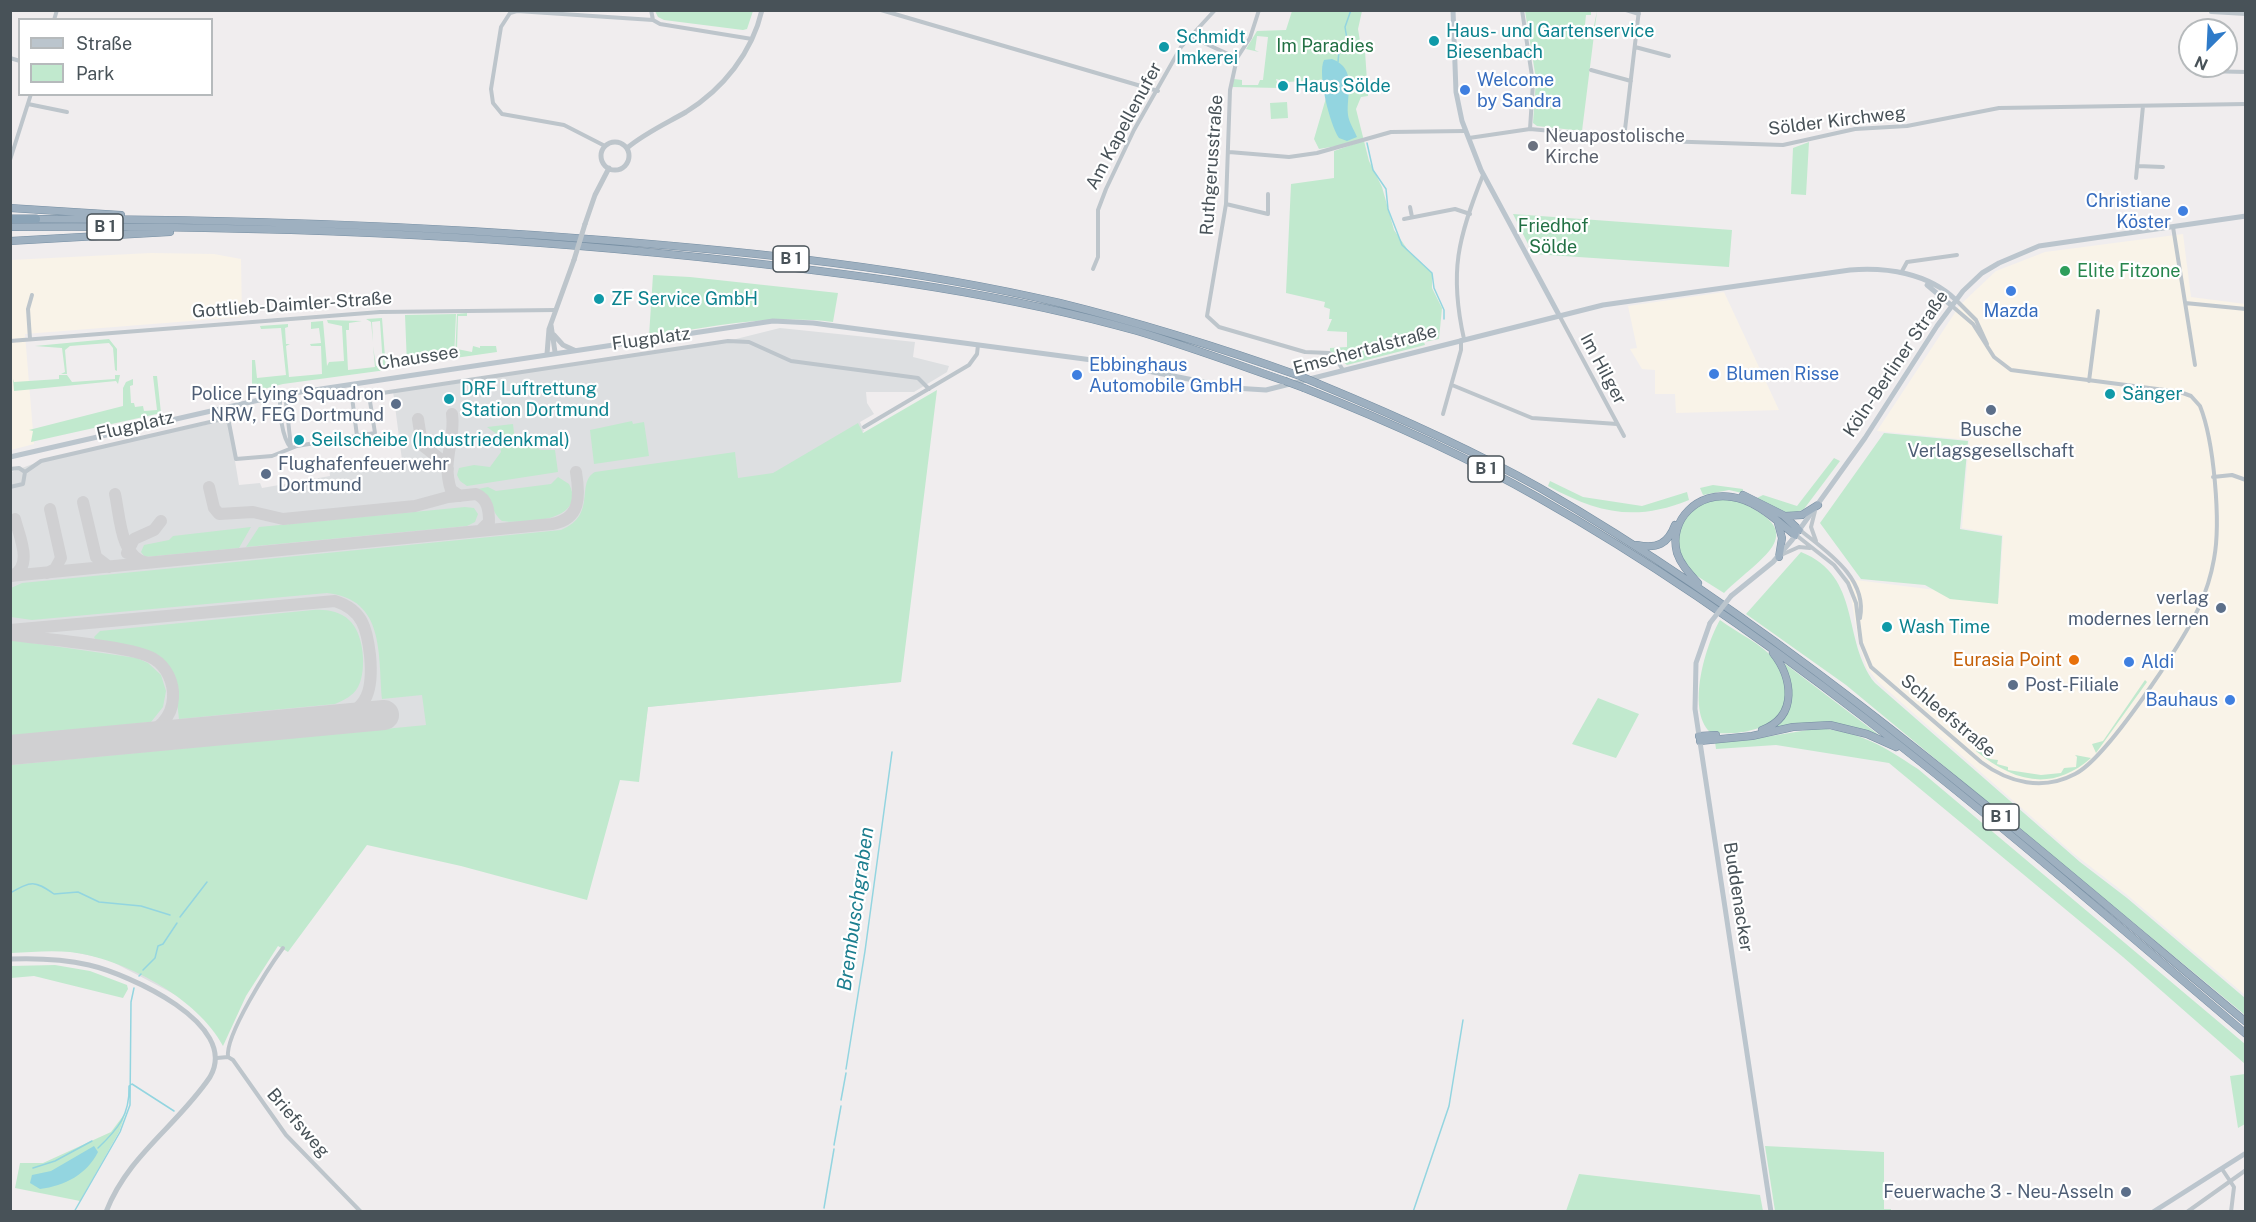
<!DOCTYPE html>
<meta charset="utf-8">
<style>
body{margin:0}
#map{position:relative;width:2256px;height:1222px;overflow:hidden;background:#f0edee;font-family:"Public Sans",sans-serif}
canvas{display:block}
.frame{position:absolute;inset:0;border:12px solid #485258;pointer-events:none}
.legend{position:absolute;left:18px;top:18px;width:195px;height:78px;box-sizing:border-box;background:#fff;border:2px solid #b6babc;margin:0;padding:8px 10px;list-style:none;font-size:18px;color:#485258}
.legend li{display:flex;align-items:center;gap:12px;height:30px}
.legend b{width:30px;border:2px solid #b6babc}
.north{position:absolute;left:2178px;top:18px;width:60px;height:60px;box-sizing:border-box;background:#fff;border:2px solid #b6babc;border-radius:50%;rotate:204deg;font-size:16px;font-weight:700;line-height:24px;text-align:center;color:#485258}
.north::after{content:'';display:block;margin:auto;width:21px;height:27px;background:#2f7bc9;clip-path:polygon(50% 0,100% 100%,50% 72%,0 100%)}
</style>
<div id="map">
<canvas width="2256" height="1222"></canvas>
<div class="frame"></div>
<ul class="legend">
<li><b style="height:8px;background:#bbc5cd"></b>Straße</li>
<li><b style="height:16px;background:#c1e9ce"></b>Park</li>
</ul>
<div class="north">N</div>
</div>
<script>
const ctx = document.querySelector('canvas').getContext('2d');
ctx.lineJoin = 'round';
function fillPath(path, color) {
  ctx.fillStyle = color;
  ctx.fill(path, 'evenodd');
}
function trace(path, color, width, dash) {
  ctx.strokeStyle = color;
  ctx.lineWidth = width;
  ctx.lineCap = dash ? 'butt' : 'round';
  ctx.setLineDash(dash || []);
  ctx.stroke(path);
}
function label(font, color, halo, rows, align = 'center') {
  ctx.font = font + ' "Public Sans",sans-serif';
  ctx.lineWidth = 4.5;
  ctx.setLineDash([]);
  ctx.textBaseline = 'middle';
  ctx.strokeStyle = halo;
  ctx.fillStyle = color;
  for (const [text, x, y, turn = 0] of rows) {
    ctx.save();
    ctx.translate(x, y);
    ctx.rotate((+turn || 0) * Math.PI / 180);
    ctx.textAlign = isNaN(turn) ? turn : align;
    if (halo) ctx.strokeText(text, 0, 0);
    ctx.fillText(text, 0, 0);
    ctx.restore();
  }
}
fillPath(new Path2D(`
 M2183 234 2191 297 2245 304V995L2126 894 2074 854 1878 682 1867 668 1859 644 1848 579 1999 598 2003 535 1962 528 1969 440 1877 431 1960 305 1996 271 2045 252Z
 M151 253 214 254 241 259 242 317 25 334 34 444 11 450V260Z
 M1724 292 1779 410H1780L1676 413 1675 394H1655V370L1642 369 1630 349 1637 348 1628 306Z`), '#f9f3e8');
fillPath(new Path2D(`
 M780 328 915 342 913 357 949 366 947 372 914 392H866L867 403 874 414 860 422 864 431 767 485 901 682 648 707 638 781 612 776 370 840 274 937 193 1004 107 959 49 947 11 949V472L41 461 223 421 227 422 230 431 239 485 260 483 262 488 330 476 329 468 402 460 393 391 728 341Z`), '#dddfe1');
fillPath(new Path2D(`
 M655 11V10L753 11 747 29 743 30 664 20 658 17Z
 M1292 11H1362L1358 29 1360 41 1365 51 1368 96 1361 97 1356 109 1369 161 1382 187 1394 230 1410 253 1432 273V288L1442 308 1439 339 1424 342 1425 345 1347 365 1330 351V348L1347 347V332L1327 331 1332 319H1329L1330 309 1324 307 1325 302 1286 293 1291 184 1334 178V151L1360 142 1319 149 1314 139 1326 98 1320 80 1287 82 1276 79 1279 88 1232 87 1234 79 1242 80V85H1258L1260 80H1263L1268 37 1257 36 1255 50 1259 52 1246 49 1257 31 1286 30Z
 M1525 11H1591V15H1586L1584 34 1592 35 1597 11 1582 131 1537 126 1533 123 1536 79Z
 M1287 102 1288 118 1271 119 1270 103Z
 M1809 142 1806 195 1791 194 1793 148Z
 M1513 214 1732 230 1729 267 1533 254Z
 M653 275 690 277 838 293 833 322C768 314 712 327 649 336Z
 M467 313V316H458L457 349 472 352 473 346 480 348V346H496L497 352 455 358 457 314Z
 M456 314 454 358 407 365 405 315Z
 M382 318 386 370 283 384 252 392V360H255L257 378 286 375 281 328 261 329 260 326 288 324V327L285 328 286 344H290L286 346 289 377 322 374 321 346H311L310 344 321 343 319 328 311 329V322L323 321 327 366 329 362 344 361 342 326 328 323 327 320 362 321 349 323V330H346L348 370 375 367 373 346 376 366H383L380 321 372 322 373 342 371 322 366 319Z
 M109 339 117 349V371L115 370 113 348 109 343 70 346 65 350 67 374H61L65 372 62 348 35 346Z
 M59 375H67L72 382 115 379V375H120L118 384 116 381 14 391 13 379 14 382 59 379Z
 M153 376H157L161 413 31 442 33 431 29 430 123 406V388L126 382 133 379V385L130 386 131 403H134L135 407 143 406 144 411 157 410Z
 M937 390 901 682 648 707 639 782 620 780 587 900 461 866 367 845 288 952 278 946 246 996 223 1046C198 998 123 958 70 952 51 950 30 952 11 953V765L426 725 422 695 382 699C378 654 385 599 327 593L32 620 11 617V588L22 583 561 530C598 515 575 483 595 472L735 452 738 478 773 473 858 423 863 433Z
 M632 421 633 424 644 422 649 456 594 464 590 430Z
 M513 424 515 441 528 440 540 450H555L558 472 467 486 460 481 457 475 459 468 474 465 490 467 501 452 498 435 487 427Z
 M1884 433 1968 441 1960 529 2002 536 1998 604 1950 599 1925 585 1861 579 1820 523Z
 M1834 458 1840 461 1804 509C1787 519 1772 506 1757 498L1763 495 1797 506Z
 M558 477 569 484C588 521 525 524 502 521 490 512 493 496 478 489L488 487 496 491 551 484Z
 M1550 481 1583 497 1642 506 1687 492 1689 500C1635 522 1598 513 1548 486Z
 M1713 485 1743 489 1742 493 1729 490 1703 495 1700 488Z
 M1732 499C1815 532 1763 555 1724 593L1689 571 1678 547V535L1687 514 1706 500Z
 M465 507 474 508 478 514 475 522 467 526 246 547 259 527Z
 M251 527 239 548 145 557 141 552 144 545 169 540 173 536Z
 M1801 552C1863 577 1841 640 1875 683L2080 862 2127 898 2245 998V1015L1846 685 1746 614Z
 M313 610C325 609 340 611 349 620 364 633 367 670 358 687 353 696 344 700 335 704L179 719C177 704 177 687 171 673 155 638 102 654 94 637L100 631Z
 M1720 620C1737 633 1761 643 1775 660 1782 668 1784 675 1786 685 1794 728 1741 737 1710 732 1686 709 1706 644 1720 620Z
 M11 640 137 658 148 663 161 675 166 691 163 707 151 722 11 736Z
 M1784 663 1879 735V736C1839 719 1811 724 1770 729 1792 703 1798 695 1784 663Z
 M2145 680 2147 682 2096 753 2092 744 2103 741Z
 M1598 698 1639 714 1616 758 1572 744Z
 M1820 728C1865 734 1881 745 1918 769L2245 1044V1064L2123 957 1889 763 1776 745 1716 749 1715 742 1747 740Z
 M1981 743 1991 747 1988 748 1987 755 1990 759 1998 760 1997 764 2008 767V770L2041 775 2061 773 2064 768 2076 767 2077 757 2075 755 2091 758C2051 793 2013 781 1976 751Z
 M55 965 90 971 127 985 128 989 123 998 34 976 11 978V966Z
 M2245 1074V1124L2238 1128 2230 1076Z
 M126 1112 119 1132 80 1201 15 1188 20 1163H43L111 1132Z
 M1765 1146 1884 1152V1209H1891V1211H1775Z
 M1579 1174 1760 1195 1763 1211H1566Z`), '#c1e9ce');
fillPath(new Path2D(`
 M1332 59C1358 69 1346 94 1348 115 1349 122 1354 130 1357 137L1347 141 1339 138C1330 125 1317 74 1324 60Z
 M94 1146 98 1152C87 1174 65 1186 40 1189L30 1183 32 1175 51 1171Z`), '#93d5e0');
trace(new Path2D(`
 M1338 62 1339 51 1347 39 1345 27 1351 10
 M1367 143 1373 170 1386 189 1388 209 1402 245 1432 273 1434 288 1444 310V319
 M10 893C32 881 34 880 54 894L78 892 99 902 141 906 170 915
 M180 917 207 882
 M143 970 155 958 158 946 163 944 177 923
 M139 976 141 974
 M846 1069 865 951 892 752
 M841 1100 846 1073
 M834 1145 841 1106
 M98 1148C118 1129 130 1115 129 1086L132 1084 174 1111
 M33 1168 55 1161 92 1141
 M824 1208 834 1149
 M74 1212 120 1132 130 1105 131 1002 134 988
 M1413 1212 1449 1106 1463 1020`), '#93d5e0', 1.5);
trace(new Path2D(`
 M452 414C456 440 441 460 451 490L460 496
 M418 419 422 445 444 462 448 469
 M209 487 214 508 219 514 253 512 283 519 415 506 448 497 476 494C488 499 489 511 489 522L480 531
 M115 494C120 516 120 558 147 563
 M83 502 96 557 109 567
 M127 553 134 539 154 530 161 521
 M47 573 55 569 61 558 50 509
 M10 576 552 524C581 519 580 496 576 472
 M12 576C34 566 19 536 15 519
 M10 630 335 601C363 610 367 629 370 655 373 686 370 712 334 719
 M13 635C41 639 134 646 154 659 167 667 174 683 173 698 172 719 157 730 139 738`), '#d0d0d2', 12);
trace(new Path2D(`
 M10 750 384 715`), '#d0d0d2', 30);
const trunk = new Path2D(`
 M10 208 121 215
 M36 219C225 219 413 225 602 240 755 252 910 268 1060 303 1141 323 1221 348 1300 376
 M10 227C252 225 495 234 735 261 870 276 1006 294 1137 331 1187 346 1236 364 1285 381
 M10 241 170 232
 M1319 384C1394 415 1469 448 1540 488 1797 636 2019 833 2246 1022
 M1304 388C1385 420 1464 455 1539 498 1797 644 2020 843 2246 1034
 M1743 495 1783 515 1799 530
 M1785 516 1802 515 1818 505
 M1778 523 1782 538 1779 557
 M1637 545C1657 549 1668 544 1675 525
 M1698 583C1690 574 1681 565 1677 553 1668 519 1699 491 1732 497 1756 500 1777 521 1795 535
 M1762 730C1799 716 1792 677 1773 653
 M1699 736 1716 735
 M1700 741 1752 736 1793 727 1830 725 1867 734 1896 747`);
const motorway = new Path2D(`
 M10 219H36`);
trace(trunk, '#768ea2', 8);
trace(motorway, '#768ea2', 9);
trace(new Path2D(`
 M651 10 653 20 660 24 752 39
 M881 10 1158 91
 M1259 10 1250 38 1237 58 1230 90 1226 204 1207 316 1219 327 1305 352 1329 353 1334 356 1343 370
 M1522 10 1533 83 1530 129
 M1626 10 1639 14
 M2211 12 2246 14
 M54 20 57 10
 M1191 37 1237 58
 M1635 47 1669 56
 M10 58 20 61
 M1591 70 1631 81
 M2204 71 2246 72
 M28 104 67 112
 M1469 138 1530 129 1661 141 1783 145 1855 129 1907 126 1999 108 2246 104
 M1624 138 1639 10
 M605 146 564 125 502 114 493 103 491 89 501 27 510 13 517 11 653 20
 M1229 152 1289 157 1317 153 1391 132 1465 131
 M10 160 31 94
 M2137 166 2163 167
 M2136 178 2143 106
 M1226 204 1268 214V194
 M1410 207 1412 217
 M1404 219 1455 209 1470 214
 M2173 227 2195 365
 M1093 269 1098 257V210L1106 189 1134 130 1181 47 1215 10
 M1901 273 1907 262 1957 255
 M1956 300 1976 320 1987 344
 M2185 303 2246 309
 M1559 315 1624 436
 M30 339 28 309 32 295
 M1464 339C1449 272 1458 238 1483 175
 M10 341 380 312 556 310
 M2089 381 2098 311
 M1452 385 1532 418 1617 424
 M281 395C278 408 282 438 291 448
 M281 395 286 402 291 447
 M1443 414 1461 350V340
 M864 427 969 365 977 354 978 345
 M357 436 352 397 369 395
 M10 469 19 468 25 472
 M25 472 41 461 223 419 229 423 236 459 272 456 297 446 375 433 369 395 728 341 749 342 791 361 918 378 929 389
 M2213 477 2232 475 2246 480
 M10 487 23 484 25 472
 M1815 511 1811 527 1816 541
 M1800 530C1826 551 1868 578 1860 618
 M1796 535 1834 565 1848 583 1856 603 1861 643 1871 667 1981 762C2009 783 2043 791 2075 774 2107 758 2183 643 2199 607 2206 592 2211 576 2214 559 2221 522 2214 441 2200 406L2191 396 2180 392 2011 370 1994 357 1973 324 1952 306
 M1781 555 1799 547 1810 548
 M228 1057C225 1035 269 967 283 948
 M217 1058 228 1057 233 1060 286 1135 361 1212
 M2222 1169 2234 1187 2231 1212
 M2187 1212 2246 1170`), '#bdc5cb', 4);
trace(new Path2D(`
 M601 156a14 14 0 1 1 28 0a14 14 0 1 1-28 0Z
 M627 148C645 133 665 124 686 112 723 89 752 53 762 10
 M585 224 595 195 609 168
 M551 325 555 352
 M554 335 563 345 574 350
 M547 354 549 329 574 260
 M10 959C37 958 63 959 89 965 128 974 241 1024 210 1077 177 1126 128 1155 106 1212`), '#bdc5cb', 5);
trace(new Path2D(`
 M1453 10 1456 92 1462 121 1481 170 1559 315
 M1927 285 1951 305
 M10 457 281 395 773 321 813 323 1092 360 1234 388 1266 390 1603 305 1850 270C1887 267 1928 273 1956 300
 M1731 596 1773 562 1792 540 1865 438 1937 326 1963 291 1982 273 1999 263 2039 246 2246 216
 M1710 623 1696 663 1695 709 1771 1212
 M2153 1212 2246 1153`), '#bbc5cd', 5);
trace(trunk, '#9eb0c0', 7);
trace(motorway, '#8ba3b6', 8);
const trunkBridge = new Path2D(`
 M1300 376 1319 384
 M1285 381 1304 388`);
trace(trunkBridge, '#768ea2', 8, []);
trace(new Path2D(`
 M574 260 585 224`), '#bdc5cb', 5);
trace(new Path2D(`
 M1710 623 1731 596`), '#bbc5cd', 5);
trace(trunkBridge, '#9eb0c0', 7);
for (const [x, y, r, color] of [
 [1434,41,6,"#0f9aa8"],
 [1164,47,6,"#0f9aa8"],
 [1283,86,6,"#0f9aa8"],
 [1465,90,6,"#3f7fe0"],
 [1533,146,6,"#6b7280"],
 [2183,211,6,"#3f7fe0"],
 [2065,271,6,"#2e9e5b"],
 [2011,291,6,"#3f7fe0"],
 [599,299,6,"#0f9aa8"],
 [1714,374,6,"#3f7fe0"],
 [1077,375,6,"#3f7fe0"],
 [2110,394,6,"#0f9aa8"],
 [449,399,6,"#0f9aa8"],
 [396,404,6,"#5c6f8a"],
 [1991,410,6,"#5c6f8a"],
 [299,440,6,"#0f9aa8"],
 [266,474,6,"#5c6f8a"],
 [2221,608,6,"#5c6f8a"],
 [1887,627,6,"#0f9aa8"],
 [2074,660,6,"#e8710a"],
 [2129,662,6,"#3f7fe0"],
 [2013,685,6,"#5c6f8a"],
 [2230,700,6,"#3f7fe0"],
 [2126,1192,6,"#5c6f8a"]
]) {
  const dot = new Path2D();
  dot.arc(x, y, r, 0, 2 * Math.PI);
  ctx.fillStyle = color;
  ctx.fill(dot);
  trace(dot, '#fff', 2);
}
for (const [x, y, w] of [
 [105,227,36],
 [791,259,36],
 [1486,469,36],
 [2001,817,36]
]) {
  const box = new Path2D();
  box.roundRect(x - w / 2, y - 13, w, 26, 4.5);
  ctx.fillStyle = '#fff';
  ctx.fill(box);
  trace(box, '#485258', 1.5);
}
label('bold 16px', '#485258', null, [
 ["B 1",105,227],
 ["B 1",791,259],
 ["B 1",1486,469],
 ["B 1",2001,817]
]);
label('18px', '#0d838f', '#fff', [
 ["Haus- und Gartenservice",1446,31],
 ["Biesenbach",1446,52],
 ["Schmidt",1176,37],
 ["Imkerei",1176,58],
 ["Haus Sölde",1295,86],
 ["ZF Service GmbH",611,299],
 ["DRF Luftrettung",461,389],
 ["Station Dortmund",461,410],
 ["Sänger",2122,394],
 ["Seilscheibe (Industriedenkmal)",311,440],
 ["Wash Time",1899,627]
], 'left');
label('18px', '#227044', '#fff', [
 ["Im Paradies",1325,46],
 ["Friedhof",1553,226],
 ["Sölde",1553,247]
]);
label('18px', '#366cbe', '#fff', [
 ["Welcome",1477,80],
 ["by Sandra",1477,101],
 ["Christiane",2171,201,"right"],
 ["Köster",2171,222,"right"],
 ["Mazda",2011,311,"center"],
 ["Ebbinghaus",1089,365],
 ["Automobile GmbH",1089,386],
 ["Blumen Risse",1726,374],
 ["Aldi",2141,662],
 ["Bauhaus",2218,700,"right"]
], 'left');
label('18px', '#485258', '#fff', [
 ["Sölder Kirchweg",1837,121,-7],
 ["Am Kapellenufer",1124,126,-62],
 ["Ruthgerusstraße",1212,165,-86],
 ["Gottlieb-Daimler-Straße",292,305,-4],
 ["Flugplatz",651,339,-8],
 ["Emschertalstraße",1365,350,-15],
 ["Chaussee",418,358,-9],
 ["Köln-Berliner Straße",1896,364,-56],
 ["Im Hilger",1603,369,62],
 ["Flugplatz",135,426,-13],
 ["Schleefstraße",1948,716,40],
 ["Buddenacker",1738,897,81],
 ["Briefsweg",298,1123,49]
]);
label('18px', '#5b616d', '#fff', [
 ["Neuapostolische",1545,136],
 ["Kirche",1545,157]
], 'left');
label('18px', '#27864d', '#fff', [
 ["Elite Fitzone",2077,271]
], 'left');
label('18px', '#4e5e75', '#fff', [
 ["Police Flying Squadron",384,394],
 ["NRW, FEG Dortmund",384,415],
 ["Busche",1991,430,"center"],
 ["Verlagsgesellschaft",1991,451,"center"],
 ["Flughafenfeuerwehr",278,464,"left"],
 ["Dortmund",278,485,"left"],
 ["verlag",2209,598],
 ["modernes lernen",2209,619],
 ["Post-Filiale",2025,685,"left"],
 ["Feuerwache 3 - Neu-Asseln",2114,1192]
], 'right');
label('18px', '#c56008', '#fff', [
 ["Eurasia Point",2062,660]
], 'right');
label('italic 20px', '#1c7e8f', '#fff', [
 ["Brembuschgraben",856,909,-82]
]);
</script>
